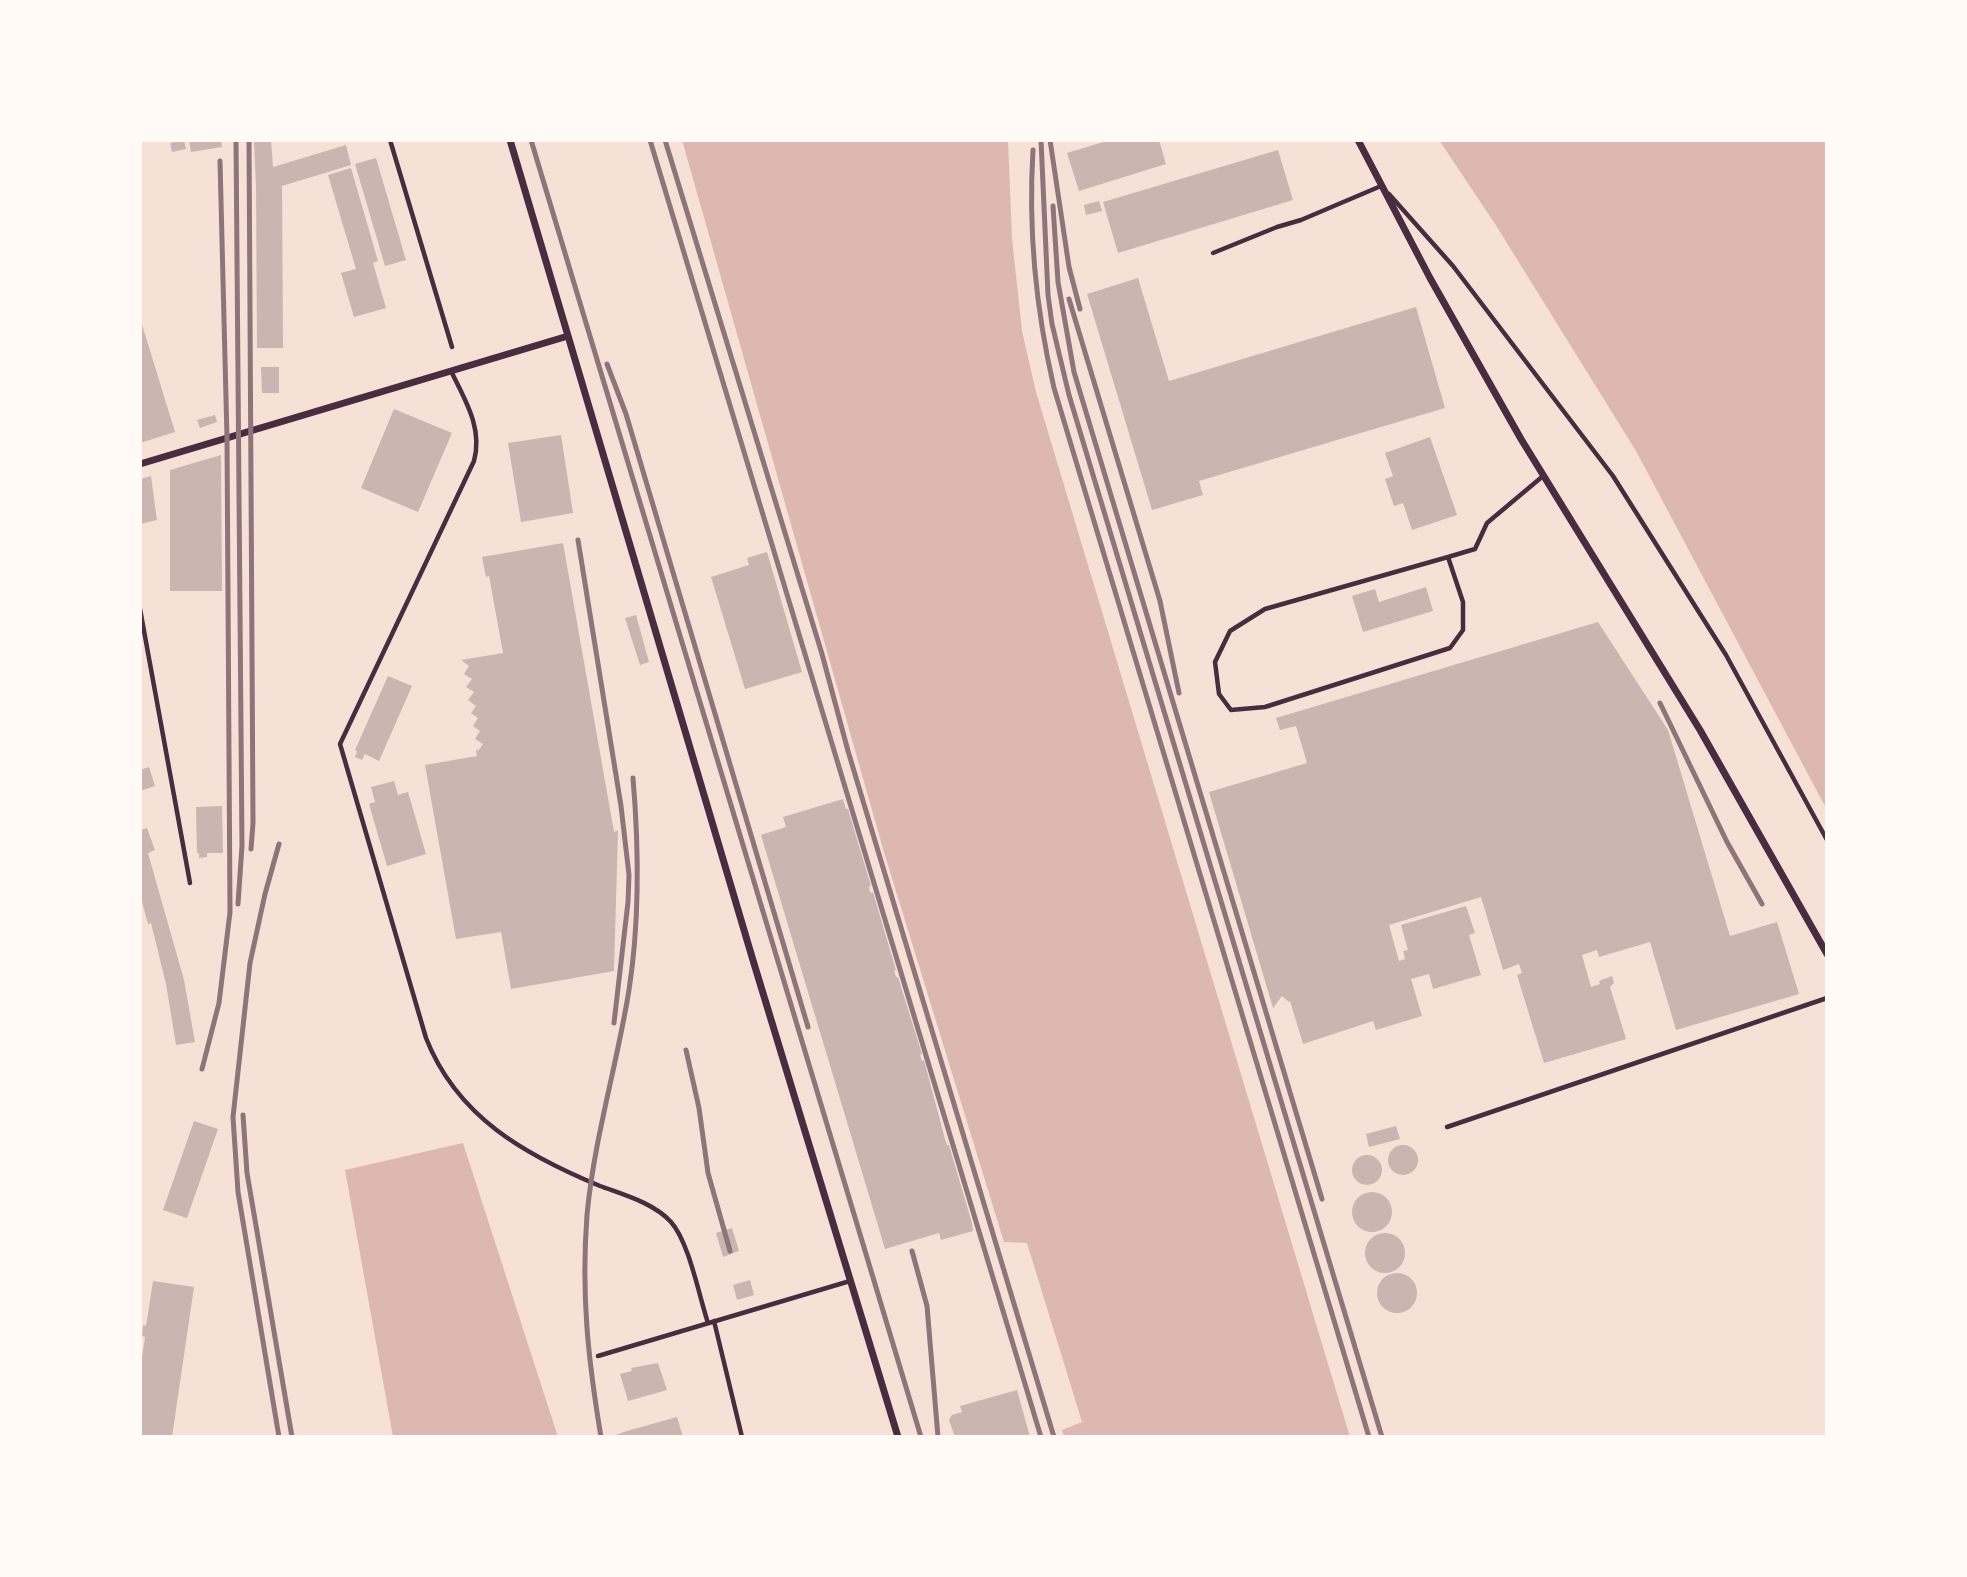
<!DOCTYPE html>
<style>
body{margin:0}
#map{position:relative;width:1967px;height:1577px;overflow:hidden;background:#f7e1d7;font-family:"DM Sans",sans-serif}
canvas{display:block}
.frame{position:absolute;inset:0;border:142px solid #fffaf5;pointer-events:none}
</style>
<div id="map">
<canvas width="1967" height="1577"></canvas>
<div class="frame"></div>
</div>
<script>
const ctx = document.querySelector('canvas').getContext('2d');
ctx.lineJoin = 'round';
function fillPath(path, color) {
  ctx.fillStyle = color;
  ctx.fill(path, 'evenodd');
}
function trace(path, color, width, dash) {
  ctx.strokeStyle = color;
  ctx.lineWidth = width;
  ctx.lineCap = dash ? 'butt' : 'round';
  ctx.setLineDash(dash || []);
  ctx.stroke(path);
}
fillPath(new Path2D(`
 M682 140H1008L1012 238 1022 331 1036 392 1350 1437H1064L1062 1430 1082 1422 1027 1243 1004 1242 883 849Z
 M1439 140H1827V810L1636 451 1497 227Z
 M463 1143 558 1437H393L345 1170Z`), '#dcb8b0');
fillPath(new Path2D(`
 M184 140 186 149 172 152 170 143Z
 M189 140H221L222 147 191 152Z
 M254 140H271L273 167 346 145 351 165 282 186 283 348H257L256 187Z
 M1110 140H1159L1166 164 1079 191 1067 153Z
 M1278 150 1293 200 1118 253 1103 202Z
 M376 158 406 260 385 266 355 164Z
 M351 168 378 261 373 263 386 308 354 317 341 273 356 269 328 175Z
 M1099 201 1102 211 1086 215 1084 205Z
 M1138 278 1169 381 1416 307 1445 408 1199 481 1203 495 1152 510 1087 294Z
 M140 318 175 432 140 443Z
 M261 367H279V393H262Z
 M394 409 452 433 418 512 361 488Z
 M215 415 217 422 200 428 197 420Z
 M561 435 573 513 521 522 508 443Z
 M1430 437 1457 515 1412 530 1403 503 1394 506 1385 479 1393 476 1385 453Z
 M221 455 222 591H170V470Z
 M151 476 157 520 140 524V479Z
 M563 543 614 832 618 830 614 971 511 989 501 932 456 939 425 765 477 756 476 749 478 751 483 744 475 739 480 731 473 726 478 718 471 713 476 706 468 700 474 692 466 687 472 679 464 674 469 666 461 660 503 653 489 576 486 577 482 557Z
 M767 552 802 672 745 689 711 577 749 565 747 558Z
 M1426 587 1433 611 1363 632 1352 596 1375 589 1379 602Z
 M636 615 649 662 640 665 625 618Z
 M1598 622 1668 730 1730 936 1777 922 1799 994 1676 1030 1650 942 1599 957 1597 950 1582 955 1591 987 1600 984 1599 981 1612 976 1614 983 1610 987 1626 1039 1544 1063 1517 975 1522 973 1519 964 1503 970 1481 897 1389 925 1399 961 1405 959 1403 951 1408 950 1401 925 1466 906 1475 933 1469 935 1481 975 1433 989 1429 974 1411 979 1422 1016 1376 1030 1373 1021 1303 1044 1290 1001 1289 1002 1282 996 1273 1008 1209 792 1307 763 1296 726 1280 730 1276 718Z
 M388 676 412 686 379 761 365 754 362 760 355 757 357 751 355 750Z
 M149 767 155 786 140 791V770Z
 M394 781 398 795 408 792 426 854 387 866 369 804 375 802 371 787Z
 M843 799 846 809H848L871 886H869L870 893 873 892 896 970H894L896 977H898L922 1054 920 1055 922 1061 924 1060 945 1139 947 1145H949L972 1223 973 1231 941 1240 939 1233 885 1249 761 835 786 827 783 817Z
 M222 806 223 853H207V857L199 858V853H197L196 807Z
 M147 828 155 850 148 853 184 980 195 1042 176 1045 166 984 151 923 148 924 140 895V830Z
 M194 1121 218 1129 187 1218 163 1210Z
 M1396 1126 1400 1139 1369 1147 1366 1134Z
 M1388 1160a15 15 0 1 1 30 0a15 15 0 1 1-30 0Z
 M1352 1170a15 15 0 1 1 30 0a15 15 0 1 1-30 0Z
 M1352 1212a20 20 0 1 1 40 0a20 20 0 1 1-40 0Z
 M732 1228 739 1251 723 1257 716 1233Z
 M1365 1253a20 20 0 1 1 40 0a20 20 0 1 1-40 0Z
 M1377 1293a20 20 0 1 1 40 0a20 20 0 1 1-40 0Z
 M750 1280 754 1295 737 1300 733 1285Z
 M153 1281 194 1287 172 1437H140V1371L145 1337 142 1336 143 1325 146 1326Z
 M658 1363 667 1390 628 1401 620 1374 632 1371 631 1368Z
 M1017 1390 1030 1437H955L949 1420 952 1415 962 1412 960 1406Z
 M677 1417 683 1437H610L627 1431Z`), '#ccb4b1');
trace(new Path2D(`
 M390 140 452 347
 M1389 194 1453 266 1613 476 1726 655 1827 840
 M1213 253 1277 227 1301 220 1381 186
 M451 371C465 400 483 428 474 461L340 744 426 1038C457 1117 525 1155 600 1186 624 1195 654 1203 671 1222 689 1242 699 1296 708 1323
 M1448 557 1463 602V630L1450 648 1265 707 1231 710 1219 694 1215 662 1230 631 1265 609 1448 557 1475 549 1487 523 1543 476
 M140 609 190 883
 M1447 1127 1827 998
 M714 1321 742 1437
 M598 1356 850 1281`), '#4a2c40', 4.5);
trace(new Path2D(`
 M510 140 752 957 898 1437
 M1358 140 1430 278 1521 439 1700 730 1827 954
 M140 464 568 336`), '#4a2c40', 7);
trace(new Path2D(`
 M236 140 242 846 238 904
 M249 140 253 823 251 849
 M531 140 921 1437
 M650 140 1041 1437
 M665 140 822 654 848 751 1054 1437
 M1041 140 1048 295 1052 324 1069 395 1382 1437
 M1050 140 1069 267 1080 309
 M1033 150C1028 231 1036 310 1054 388L1369 1437
 M1053 206 1058 282 1074 372 1322 1199
 M1069 299 1160 601 1179 693
 M607 364 626 414 808 1027
 M578 540 621 806 629 875 628 902 614 1023
 M1660 703 1727 842 1762 904
 M279 844 265 894 250 963 233 1117 238 1192 279 1437
 M686 1050 699 1108 708 1173 730 1251
 M202 1069 219 1003 230 912 227 438 220 161
 M243 1115 247 1173 292 1437
 M912 1251 927 1306 938 1437
 M601 1437C588 1359 581 1294 587 1215 594 1139 617 1065 629 990 640 919 639 849 633 778`), '#8f747c', 5);
</script>
